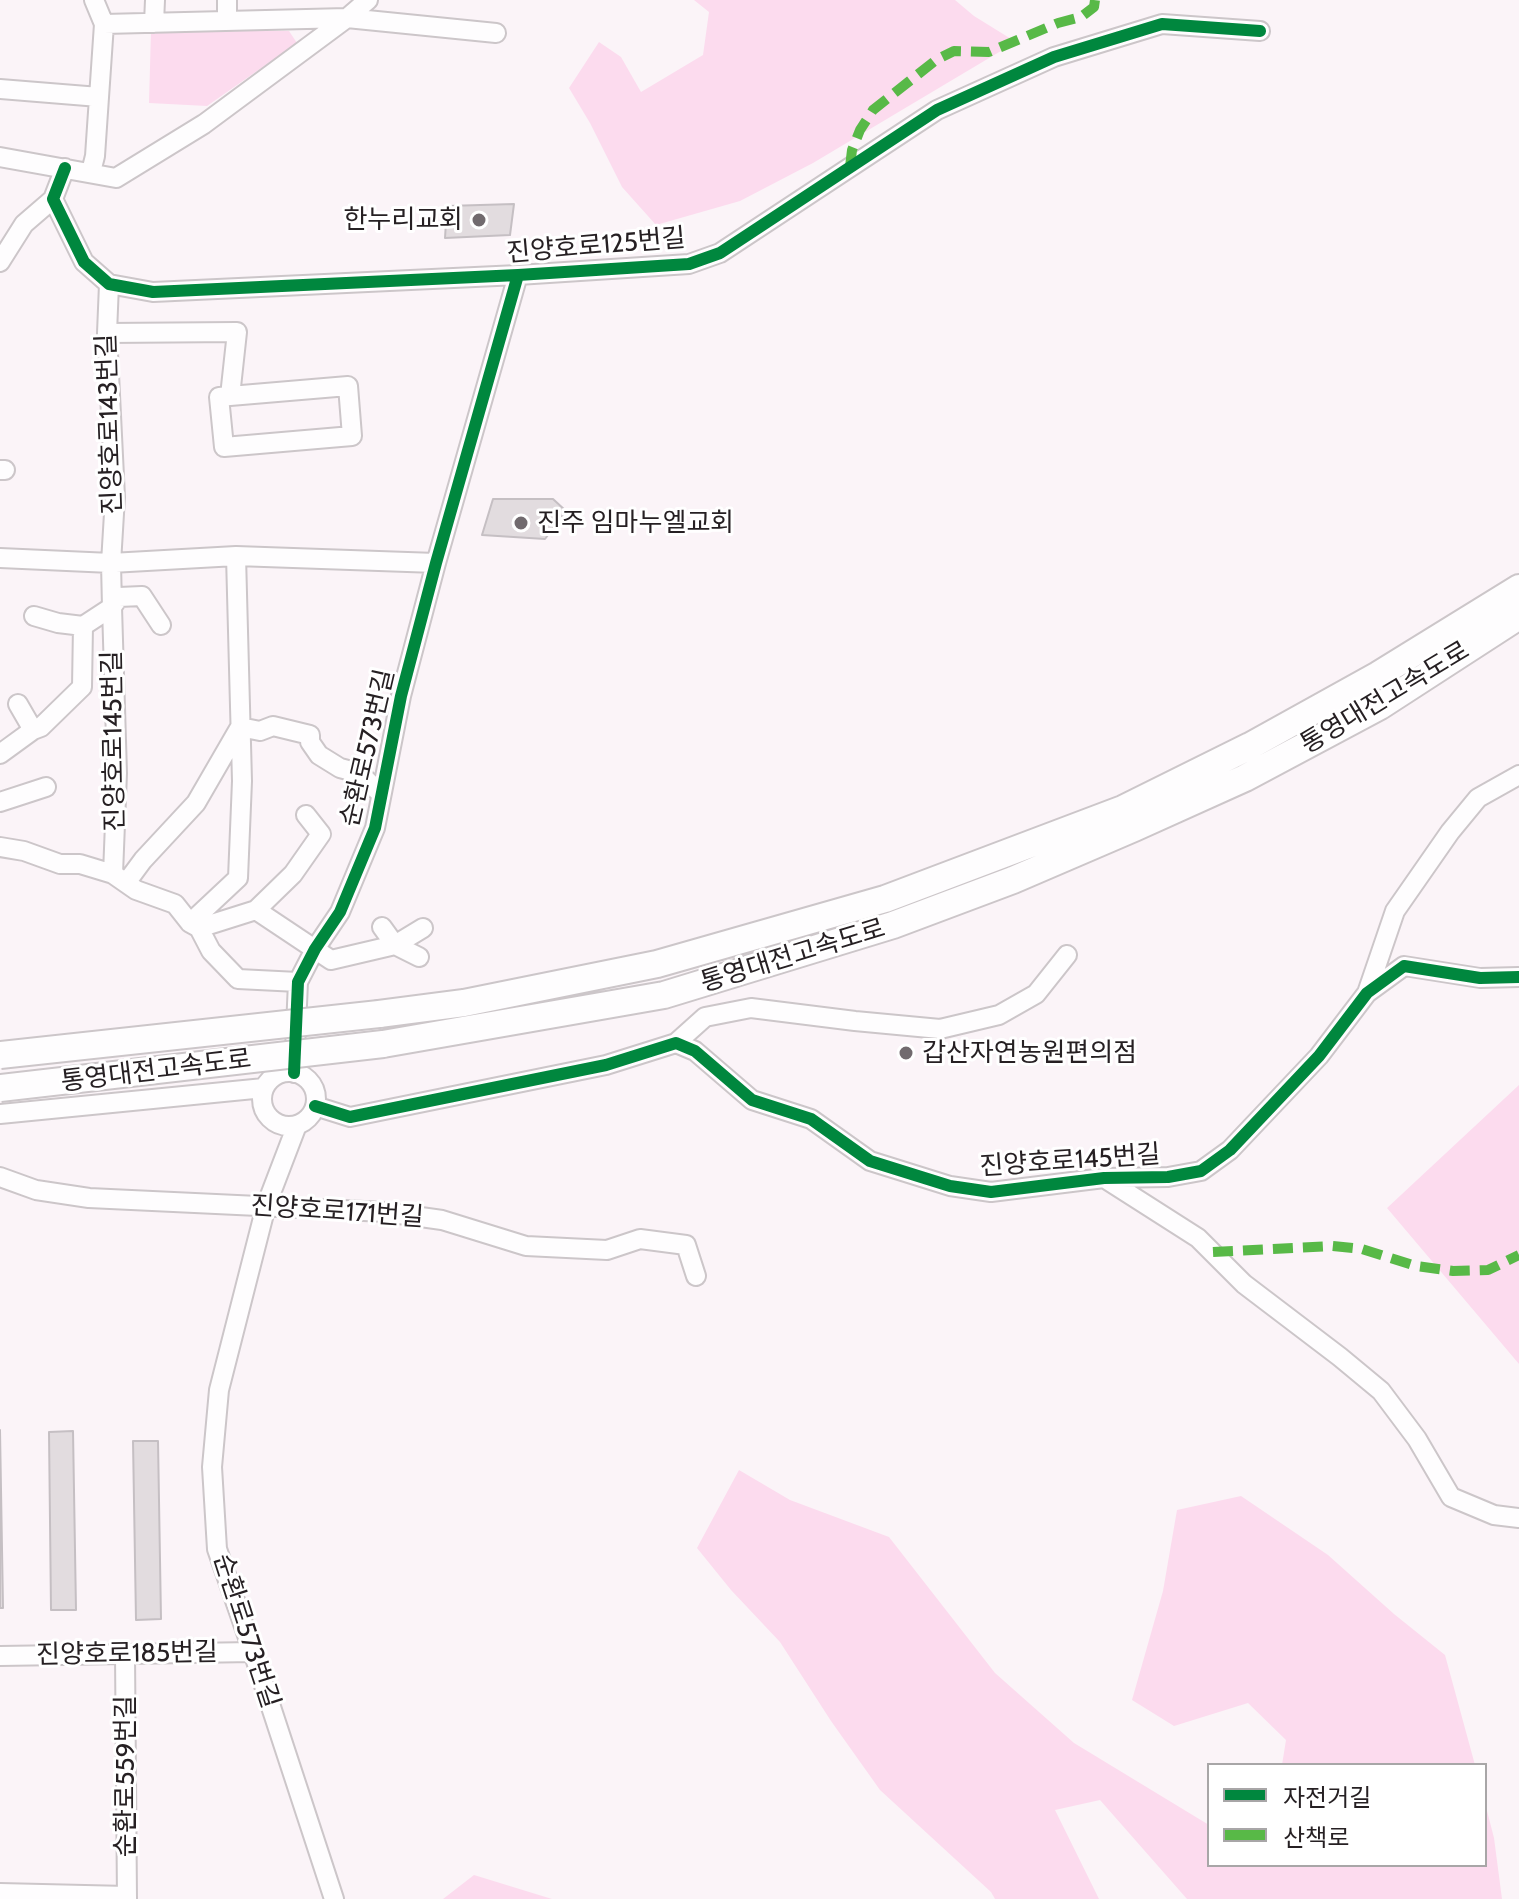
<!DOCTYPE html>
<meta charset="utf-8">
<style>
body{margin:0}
#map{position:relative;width:1519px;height:1899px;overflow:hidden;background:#fbf4f8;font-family:Cabin,"Noto Sans KR",sans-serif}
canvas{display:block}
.legend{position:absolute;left:1207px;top:1763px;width:280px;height:104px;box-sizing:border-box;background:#fff;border:2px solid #a8a6a7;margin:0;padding:10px 14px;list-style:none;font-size:24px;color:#262023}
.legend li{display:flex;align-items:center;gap:16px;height:40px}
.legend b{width:40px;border:2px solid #a8a6a7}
</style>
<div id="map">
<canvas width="1519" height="1899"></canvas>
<ul class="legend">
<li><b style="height:10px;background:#00873e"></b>자전거길</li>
<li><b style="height:10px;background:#58b947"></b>산책로</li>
</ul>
</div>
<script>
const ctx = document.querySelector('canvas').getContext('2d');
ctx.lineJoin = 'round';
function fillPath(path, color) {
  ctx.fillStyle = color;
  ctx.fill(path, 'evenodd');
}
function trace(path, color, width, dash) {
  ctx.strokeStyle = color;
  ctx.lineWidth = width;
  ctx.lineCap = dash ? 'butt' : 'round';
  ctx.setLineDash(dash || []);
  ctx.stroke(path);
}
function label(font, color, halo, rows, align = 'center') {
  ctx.font = font + ' Cabin,"Noto Sans KR",sans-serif';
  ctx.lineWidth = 6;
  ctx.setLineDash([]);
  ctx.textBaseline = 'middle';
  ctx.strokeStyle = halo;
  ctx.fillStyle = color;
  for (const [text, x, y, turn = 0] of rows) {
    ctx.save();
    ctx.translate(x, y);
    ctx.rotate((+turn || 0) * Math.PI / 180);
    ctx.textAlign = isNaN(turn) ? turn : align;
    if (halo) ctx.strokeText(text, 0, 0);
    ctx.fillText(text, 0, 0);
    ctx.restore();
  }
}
fillPath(new Path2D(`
 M694 0H955L974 16 1016 42 813 163 740 201 656 225 622 187 590 123 569 88 599 42 621 57 641 92 703 55 709 12Z
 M151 31H289L297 43 207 106 149 103Z
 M1519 1085V1364L1387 1208Z
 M739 1470 790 1500 889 1537 995 1673 1074 1743 1209 1825V1865H1485V1803L1494 1838 1502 1899H1187L1100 1800 1055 1810 1099 1899H995L991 1892 880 1790 831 1721 780 1642 731 1590 697 1548Z
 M1241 1496 1328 1555 1394 1614 1445 1655 1475 1765H1282L1286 1740 1248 1703 1174 1726 1132 1700 1163 1591 1177 1510Z
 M474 1875 552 1899H443Z`), '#fcdbee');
const building = new Path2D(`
 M514 204 510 235 445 238 447 206Z
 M493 499H553L566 511 545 539 482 535Z
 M0 1430 3 1608H0Z
 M73 1431 76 1610H51L49 1432Z
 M133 1441H158L161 1619 136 1620Z`);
fillPath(building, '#e2dcdf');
trace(building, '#c5bfc3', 2);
const minor = new Path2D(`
 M227 21V0
 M154 23 155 0
 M104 24 347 18 368 0
 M0 89 99 97
 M0 157 116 178 204 124 347 18 496 33
 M65 168 53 199 84 262 109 284 153 292 518 275 689 264 720 253 937 110 1054 57 1162 24 1260 31
 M91 172 95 156 104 24 94 0
 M0 262 24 224 53 199
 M109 284 107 333 115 497 111 563 112 607 117 773 113 874
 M107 333 237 332 230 396 219 397 224 447 352 436 348 386 230 396
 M0 470H5
 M0 558 111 563 236 556 436 563
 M34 616 58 623 83 626
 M18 704 33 730
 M240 727 260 731 273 726 310 735V742L319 755 340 768 359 773 381 794
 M0 754 33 730 41 727 82 687 83 626 112 607 119 597 142 596 161 625
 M0 802 46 787
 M0 847 24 851 60 864H80L113 874 136 890 175 904 190 923 238 878 242 781 236 556
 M121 879 126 883 143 860 196 803 240 727
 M256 910 293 874 321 834 306 815
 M190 923 199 928 211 951 238 979 298 982
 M199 928 256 910 331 960 395 945 382 927
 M419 957 395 945 423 928
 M1367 993 1395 911 1450 832 1478 798 1519 775
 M676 1043 705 1017 751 1008 855 1021 940 1029 999 1015 1036 994 1067 955
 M262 1099a27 27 0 1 1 54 0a27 27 0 1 1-54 0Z
 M294 1073 298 982 315 949 340 912 375 828 401 696 436 563 518 275
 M315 1106 350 1117 606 1065 676 1043 695 1051 752 1100 811 1119 870 1161 950 1186 991 1192 1104 1178 1168 1177 1201 1171 1230 1150 1319 1056 1367 993 1404 966 1480 978 1519 977
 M0 1114 264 1088
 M297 1125 266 1206 219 1390 212 1467 217 1549 253 1652 334 1899
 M0 1177 36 1190 89 1198 385 1212 442 1220 526 1246 607 1250 640 1239 686 1245 696 1276
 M1104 1178 1198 1238 1244 1284 1340 1357 1381 1391 1417 1439 1451 1497 1494 1515 1519 1518
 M125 1654 127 1899
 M0 1656 253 1652
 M0 1893 127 1896`);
const highway = new Path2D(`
 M379 1014 464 1003 657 964 885 899 1123 809 1250 746 1378 675 1519 588
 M383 1044 664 995 893 925 1013 880 1134 828 1245 778 1380 706 1519 616`);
trace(minor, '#ccc6c9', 22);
trace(highway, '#ccc6c9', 30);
trace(minor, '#fefdfe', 18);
trace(highway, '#fefdfe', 26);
const highwayBridge = new Path2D(`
 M0 1055 379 1014
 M0 1088 383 1044`);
trace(highwayBridge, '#ccc6c9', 30, []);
trace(highwayBridge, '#fefdfe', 26);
trace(new Path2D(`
 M850 167 852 150 860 130 873 110 936 60 954 51 989 52 1058 23 1081 17 1094 7 1095 0
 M1213 1252 1332 1246 1362 1249 1416 1266 1453 1271 1488 1270 1519 1255`), '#58b947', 10, [20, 10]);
trace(new Path2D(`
 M65 168 53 199 84 262 109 284 153 292 518 275 689 264 720 253 937 110 1054 57 1162 24 1260 31
 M294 1073 298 982 315 949 340 912 375 828 401 696 436 563 518 275
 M315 1106 350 1117 606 1065 676 1043 695 1051 752 1100 811 1119 870 1161 950 1186 991 1192 1104 1178 1168 1177 1201 1171 1230 1150 1319 1056 1367 993 1404 966 1480 978 1519 977`), '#00873e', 12);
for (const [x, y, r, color] of [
 [479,220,8,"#716a6e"],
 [521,523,8,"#716a6e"],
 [906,1053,8,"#716a6e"]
]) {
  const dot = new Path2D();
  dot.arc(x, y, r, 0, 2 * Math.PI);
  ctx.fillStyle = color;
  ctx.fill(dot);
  trace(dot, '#fff', 3);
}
label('26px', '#262023', '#fff', [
 ["한누리교회",463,220,"right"],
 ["진주 임마누엘교회",537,523],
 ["갑산자연농원편의점",922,1053]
], 'left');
label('26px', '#262023', '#fff', [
 ["진양호로125번길",596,246,-5],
 ["진양호로143번길",110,424,-92],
 ["통영대전고속도로",1385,698,-31],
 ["진양호로145번길",114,741,-91],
 ["순환로573번길",368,748,-77],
 ["통영대전고속도로",793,956,-17],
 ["통영대전고속도로",156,1071,-7],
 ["진양호로145번길",1070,1161,-4],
 ["진양호로171번길",337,1212,4],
 ["순환로573번길",246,1631,72],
 ["진양호로185번길",127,1654,-1],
 ["순환로559번길",126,1776,-90]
]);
</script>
